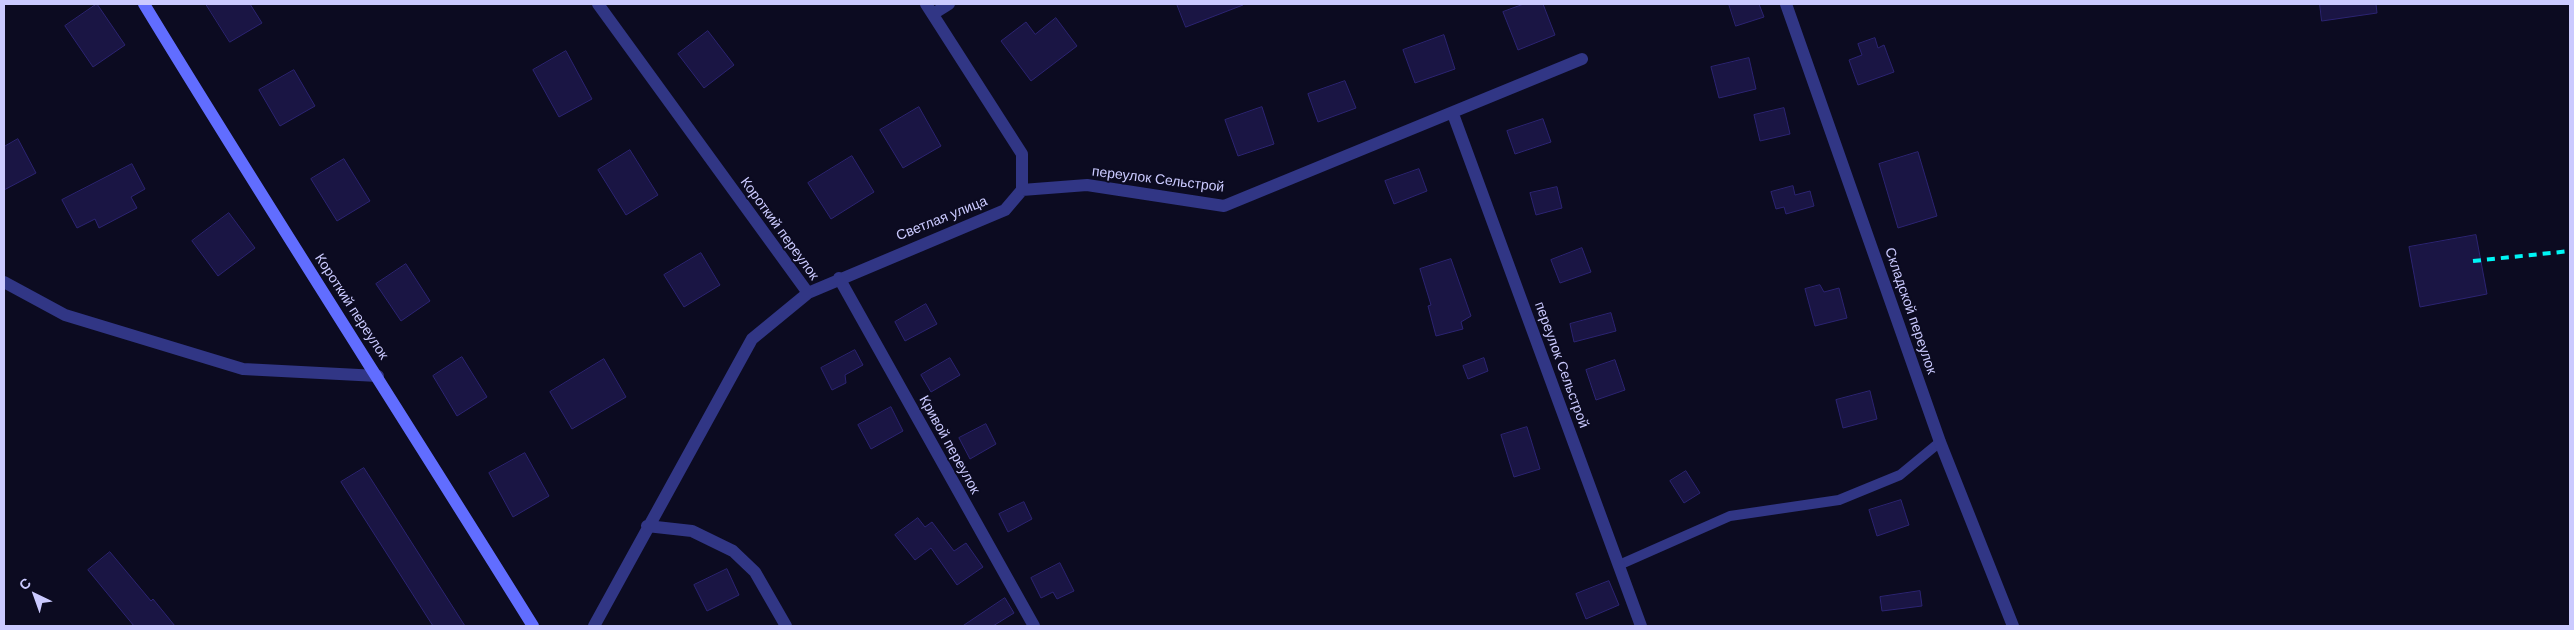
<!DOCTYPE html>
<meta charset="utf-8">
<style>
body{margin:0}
#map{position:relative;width:2574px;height:630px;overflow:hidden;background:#0c0b21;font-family:"DM Sans",sans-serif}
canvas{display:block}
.frame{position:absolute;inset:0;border:5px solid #cbcaff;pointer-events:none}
.north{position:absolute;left:10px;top:570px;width:50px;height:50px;-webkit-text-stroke:4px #0c0b21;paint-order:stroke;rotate:318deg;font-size:14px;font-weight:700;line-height:20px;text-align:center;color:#cbcaff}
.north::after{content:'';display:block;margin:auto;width:18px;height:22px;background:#cbcaff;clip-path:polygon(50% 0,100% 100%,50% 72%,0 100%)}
</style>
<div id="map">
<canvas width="2574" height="630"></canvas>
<div class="frame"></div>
<div class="north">С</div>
</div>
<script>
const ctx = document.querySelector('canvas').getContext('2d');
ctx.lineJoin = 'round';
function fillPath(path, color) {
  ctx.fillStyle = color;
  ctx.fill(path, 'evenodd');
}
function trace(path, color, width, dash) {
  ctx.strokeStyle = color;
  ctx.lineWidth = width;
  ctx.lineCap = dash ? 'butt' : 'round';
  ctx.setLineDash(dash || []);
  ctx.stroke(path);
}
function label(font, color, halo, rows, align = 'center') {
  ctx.font = font + ' "DM Sans",sans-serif';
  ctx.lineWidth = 4;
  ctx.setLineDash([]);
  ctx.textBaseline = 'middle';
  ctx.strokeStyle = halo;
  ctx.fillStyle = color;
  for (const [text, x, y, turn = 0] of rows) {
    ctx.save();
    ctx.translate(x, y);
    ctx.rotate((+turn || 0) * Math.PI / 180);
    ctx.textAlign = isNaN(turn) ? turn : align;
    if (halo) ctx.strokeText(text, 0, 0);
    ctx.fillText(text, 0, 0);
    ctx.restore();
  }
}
const building = new Path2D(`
 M97 4 125 45 93 67 65 26Z
 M206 4H250L262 23 230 42Z
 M1177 4H1243V5L1186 27Z
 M1524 4H1543L1555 35 1518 50 1503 12Z
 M1729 4H1759L1764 17 1736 26Z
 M2320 4H2376L2377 13 2322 21Z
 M1056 18 1077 46 1031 81 1001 41 1026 22 1035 34Z
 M708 31 734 65 704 88 678 54Z
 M1444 35 1455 69 1415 83 1403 50Z
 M1875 38 1878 48 1884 45 1894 72 1858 85 1849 60 1862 55 1858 44Z
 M566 51 592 99 559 117 533 70Z
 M1749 58 1756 89 1719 98 1711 67Z
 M294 70 315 106 280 126 259 90Z
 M1345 81 1356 108 1318 122 1308 94Z
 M919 107 941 146 903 168 880 130Z
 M1262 107 1274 144 1238 156 1225 120Z
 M1784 108 1790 134 1760 141 1754 115Z
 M1543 119 1551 142 1515 154 1507 131Z
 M18 139 36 173 4 190V147Z
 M630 150 658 195 626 215 598 170Z
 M1918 152 1937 216 1898 228 1879 164Z
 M852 156 874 192 831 219 808 183Z
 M344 159 370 201 337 221 311 179Z
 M132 164 145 189 131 197 137 208 99 228 95 219 77 228 62 200Z
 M1419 169 1427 191 1394 204 1385 181Z
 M1793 186 1795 195 1810 191 1814 206 1786 214 1784 207 1776 209 1771 192Z
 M1557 187 1562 208 1536 215 1530 193Z
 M229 213 255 248 218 276 192 241Z
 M2476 235 2487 294 2420 307 2409 247Z
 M1582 248 1591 272 1560 283 1551 260Z
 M701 253 720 285 684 307 664 275Z
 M1451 259 1471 316 1461 322 1463 329 1436 336 1428 306 1431 305 1420 269Z
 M406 264 430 301 401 321 376 284Z
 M1820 285 1824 292 1839 288 1847 318 1815 326 1805 289Z
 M926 304 937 324 905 341 895 322Z
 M1611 313 1616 331 1574 342 1570 324Z
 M855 350 863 365 845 375 846 383 832 390 821 368Z
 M462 357 487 397 457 416 433 376Z
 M950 358 960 375 931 392 921 375Z
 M1484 358 1488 371 1468 379 1463 366Z
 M604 359 626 397 572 429 550 392Z
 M1615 360 1625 390 1596 400 1586 370Z
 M1870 391 1877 419 1843 428 1836 400Z
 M891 407 903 431 871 449 858 425Z
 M986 424 996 444 970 459 959 438Z
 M1527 427 1540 469 1514 477 1501 435Z
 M525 453 549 496 513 517 489 473Z
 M364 468 465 626H433L341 482Z
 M1686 471 1700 493 1684 503 1670 481Z
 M1901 500 1909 525 1877 536 1869 510Z
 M1024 502 1032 519 1008 532 999 514Z
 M918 518 925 527 932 522 954 551 966 543 983 567 957 585 931 548 915 560 895 535Z
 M110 552 151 601 153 599 175 626H134L88 570Z
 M1060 563 1074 591 1057 599 1053 592 1041 598 1031 578Z
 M727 569 739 595 707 611 694 585Z
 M1609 581 1619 605 1586 619 1576 594Z
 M1920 591 1922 606 1882 611 1880 597Z
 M1005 598 1014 613 993 626H963Z`);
fillPath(building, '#1a1544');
trace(building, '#2c2472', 1);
trace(new Path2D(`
 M1619 565 1730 516 1839 500 1900 475 1940 442`), '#313685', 10);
trace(new Path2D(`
 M1786 4 1940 442 2013 626
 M933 14 949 4
 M1453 114 1641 626
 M1022 190 1087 185 1224 206 1582 59
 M839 278 1034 626
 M4 282 65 315 243 369 378 376
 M808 293 1005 210 1022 190V154L926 4
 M647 526 692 531 733 551 755 572 786 626
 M594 626 752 339 808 293 598 4`), '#313685', 12);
trace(new Path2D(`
 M144 4C271 213 404 418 533 626`), '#616dff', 12);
trace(new Path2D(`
 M2473 261 2570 251`), '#00f5f5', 4, [8, 6]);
label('14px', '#cbcaff', '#0c0b21', [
 ["переулок Сельстрой",1158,180,7],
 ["Светлая улица",942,219,-22],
 ["Короткий переулок",779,229,54],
 ["Короткий переулок",351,307,57],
 ["Складской переулок",1910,311,71],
 ["переулок Сельстрой",1561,365,70],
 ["Кривой переулок",949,445,61]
]);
</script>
